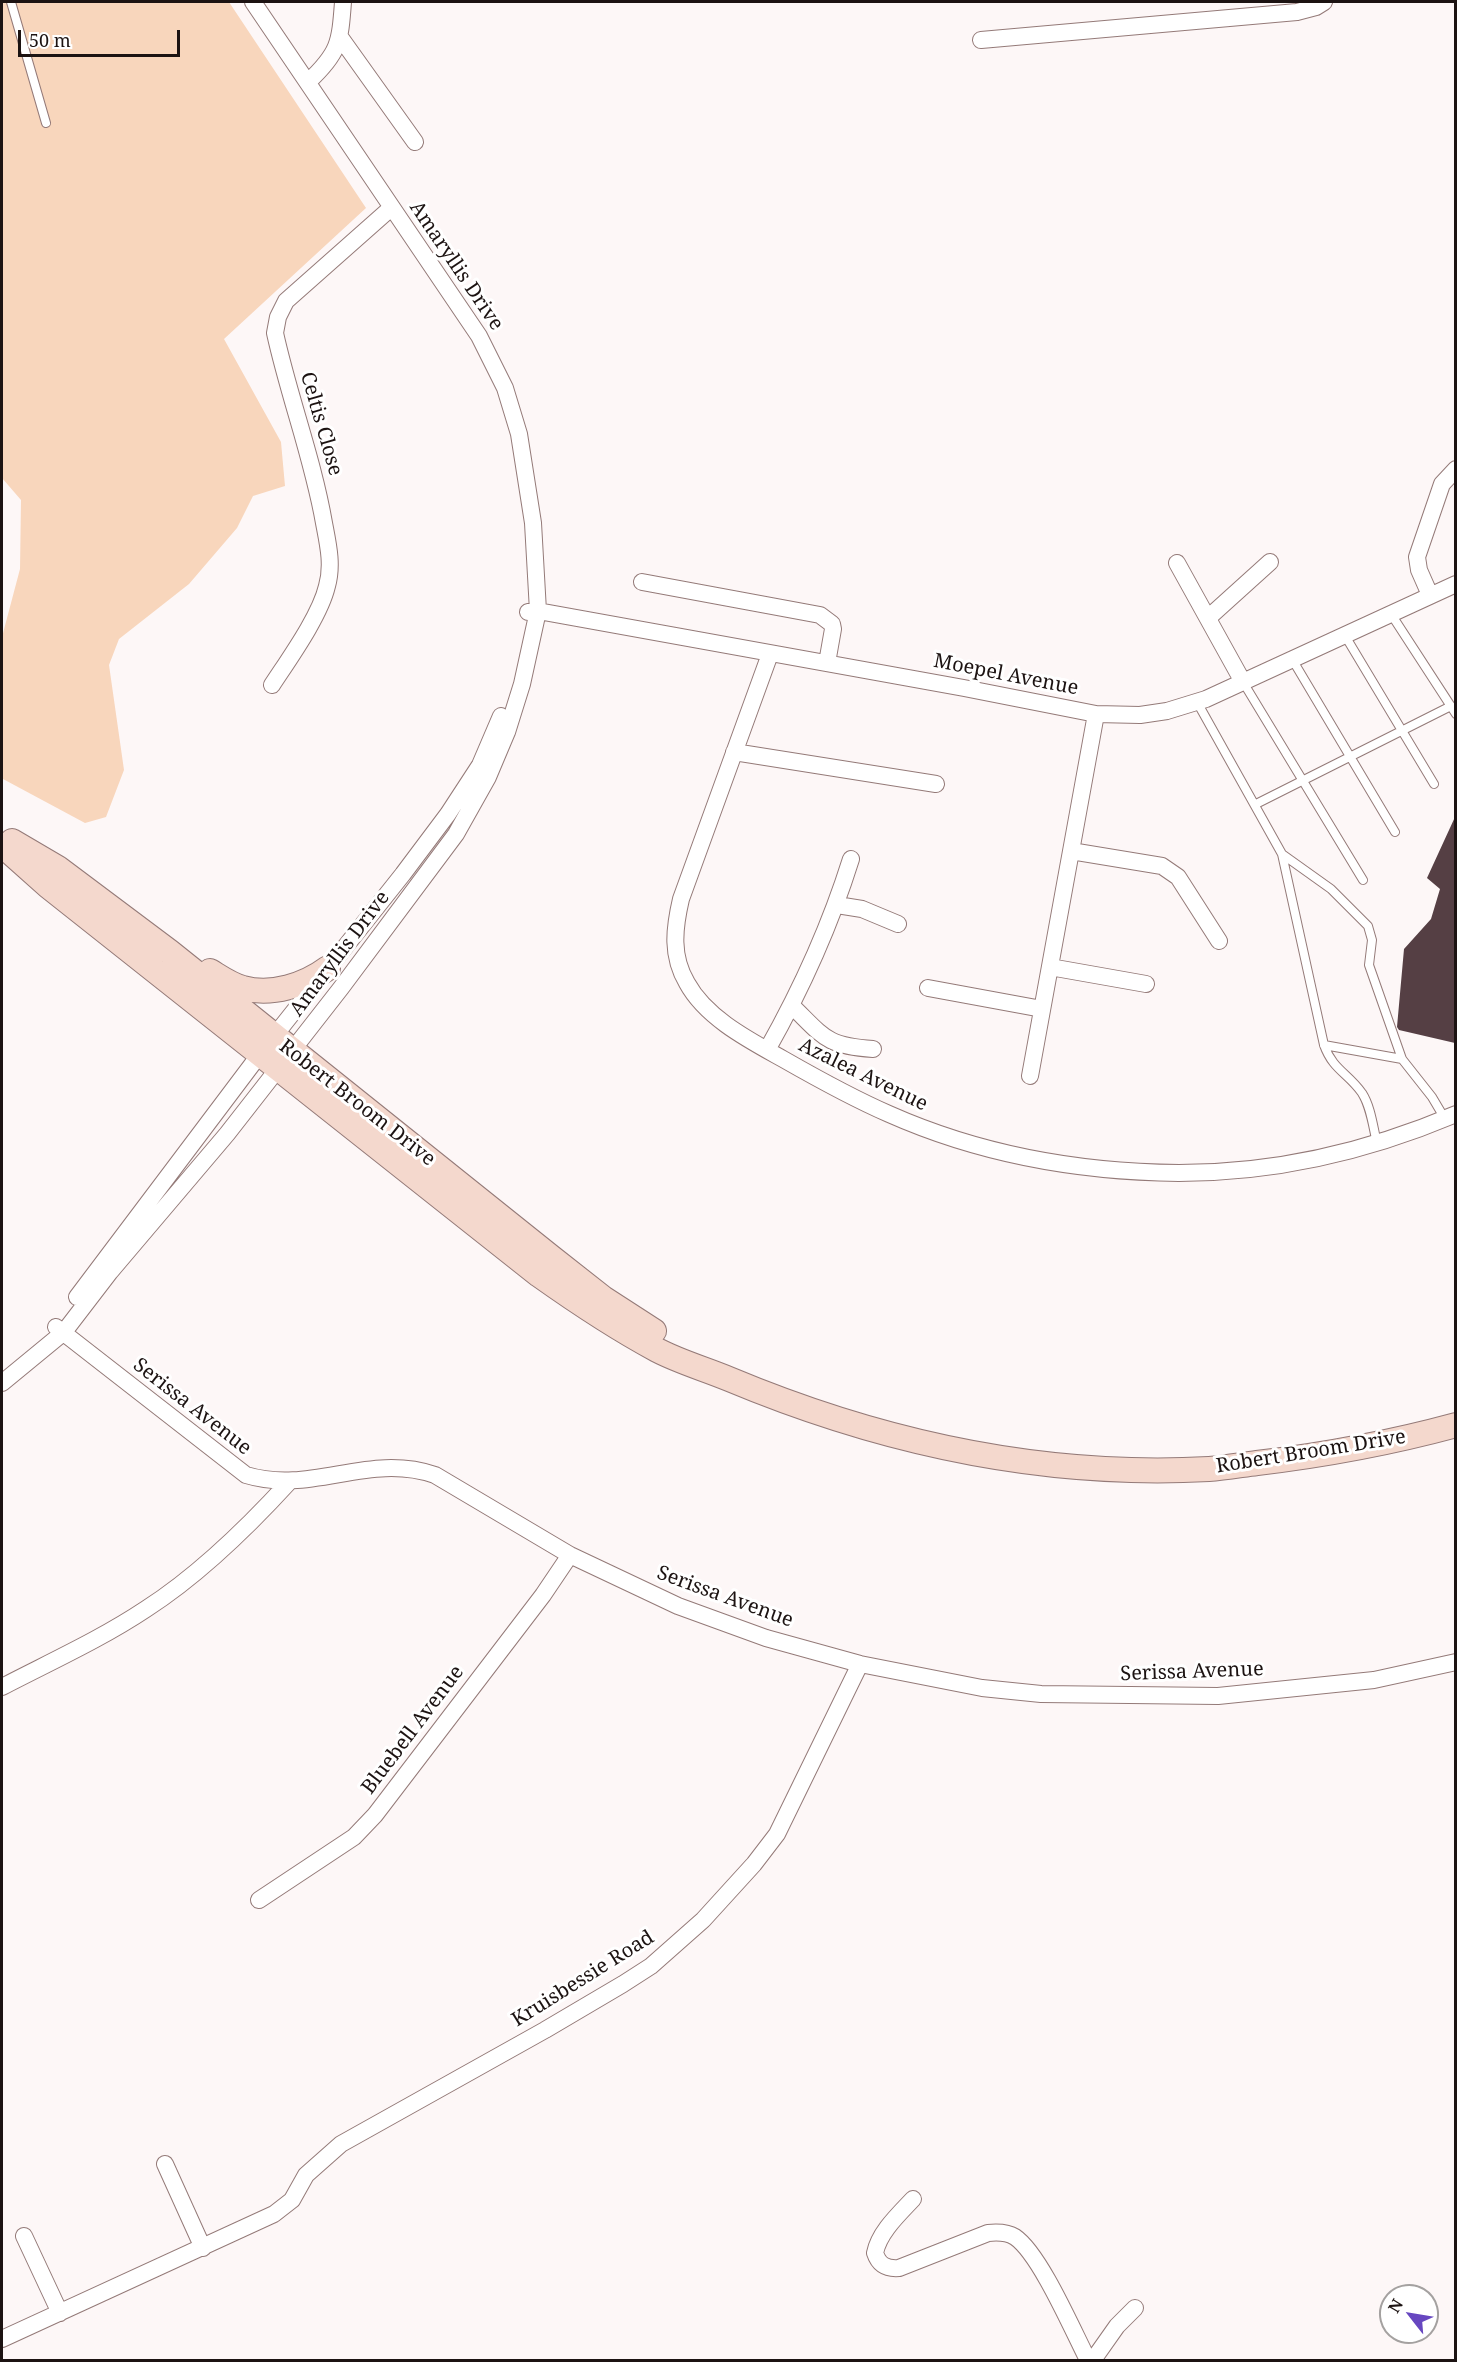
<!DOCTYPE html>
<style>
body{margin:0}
#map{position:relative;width:1457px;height:2362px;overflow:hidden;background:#fdf7f7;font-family:"Noto Serif",serif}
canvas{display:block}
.frame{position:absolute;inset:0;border:3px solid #1c1312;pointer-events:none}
.north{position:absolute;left:1379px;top:2284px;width:60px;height:60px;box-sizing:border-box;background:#fff;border:2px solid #a4a1a0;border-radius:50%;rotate:301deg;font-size:16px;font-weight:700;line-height:24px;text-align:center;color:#1c1312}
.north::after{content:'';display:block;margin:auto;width:21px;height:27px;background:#6747c0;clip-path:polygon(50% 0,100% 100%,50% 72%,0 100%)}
.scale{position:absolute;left:18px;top:30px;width:162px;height:27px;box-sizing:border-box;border:3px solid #1c1312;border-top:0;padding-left:8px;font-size:18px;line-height:21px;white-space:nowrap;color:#1c1312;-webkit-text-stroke:4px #fff;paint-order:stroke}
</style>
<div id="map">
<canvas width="1457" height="2362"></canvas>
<div class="frame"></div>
<div class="north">N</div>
<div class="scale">50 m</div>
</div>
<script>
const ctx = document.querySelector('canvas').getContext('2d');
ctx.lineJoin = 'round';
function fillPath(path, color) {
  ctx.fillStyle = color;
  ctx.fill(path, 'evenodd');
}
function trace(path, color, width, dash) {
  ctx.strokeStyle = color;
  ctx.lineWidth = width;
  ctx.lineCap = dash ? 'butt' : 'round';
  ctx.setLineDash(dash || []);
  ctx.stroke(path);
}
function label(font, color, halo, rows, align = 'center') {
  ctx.font = font + ' "Noto Serif",serif';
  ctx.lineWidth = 6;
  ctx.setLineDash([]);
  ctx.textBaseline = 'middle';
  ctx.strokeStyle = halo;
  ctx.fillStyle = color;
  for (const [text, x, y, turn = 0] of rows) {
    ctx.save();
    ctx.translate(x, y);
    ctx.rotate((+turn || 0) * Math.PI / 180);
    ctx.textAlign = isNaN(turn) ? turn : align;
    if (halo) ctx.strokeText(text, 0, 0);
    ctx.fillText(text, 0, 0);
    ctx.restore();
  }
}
fillPath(new Path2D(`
 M2 2H229L366 208 224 339 281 442 285 486 253 496 237 528 189 584 119 639 109 665 124 770 106 817 85 823 3 779 2 760V637L20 569 21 500 2 478Z`), '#f8d6bc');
fillPath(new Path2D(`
 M1455 817V1043L1399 1030 1397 1027 1404 949 1431 919 1440 889 1427 878Z`), '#553f44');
const lane = new Path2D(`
 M11 2 46 123
 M1391 614 1456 714
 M1344 634 1434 784
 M1292 659 1395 832
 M1243 682 1363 880
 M1197 702 1282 854 1324 1045C1333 1070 1348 1073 1362 1093 1371 1107 1373 1127 1377 1143
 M1256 804 1451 706
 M1282 854 1331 889 1368 926 1372 940 1369 965 1402 1059 1432 1097 1445 1119
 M1324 1045 1402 1059`);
const street = new Path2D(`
 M340 37 415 142
 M981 40 1297 12 1316 7 1324 2
 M308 82C339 53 340 43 343 2
 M1177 563 1243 682
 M642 582 820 615 832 624 833 629 827 663
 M1430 595 1419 570 1417 557 1442 484 1456 469
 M528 612 538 611 964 688 1096 714 1140 715 1167 711 1206 699 1456 584
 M1208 618 1270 562
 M770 654 681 899C674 929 671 956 687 983 706 1018 749 1040 783 1059 818 1079 852 1098 889 1114 979 1154 1080 1172 1179 1173 1274 1173 1369 1151 1456 1114
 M272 685C289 659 320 616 327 586 333 565 328 544 324 523 313 459 289 397 275 333L278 317 286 301 391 208
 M734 752 936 784
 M1071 851 1162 866 1178 877 1219 941
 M837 905 862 909 898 924
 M1050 967 1146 984
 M928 988 1042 1009
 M792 1006C824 1037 826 1046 873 1049
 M767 1050C802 988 830 926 851 859
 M1030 1076 1096 714
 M77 1297 260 1054 403 874 448 814 480 765 501 716
 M56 1327 246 1475C312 1495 368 1452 435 1475L570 1555 678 1606 766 1638 860 1664 982 1688 1041 1694 1218 1696 1374 1680 1456 1662
 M2 1383 64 1332 110 1272 227 1134 341 988 456 834 488 777 507 732 522 684 538 611 533 523 519 434 505 388 479 336 253 2
 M2 1687C50 1662 101 1639 146 1609 199 1575 246 1529 289 1482
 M259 1900 354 1837 375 1815 543 1595 570 1555
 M165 2164 203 2248
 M913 2199C900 2213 879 2232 875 2253 879 2265 886 2269 899 2268L988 2233C998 2232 1007 2232 1015 2237 1040 2254 1073 2331 1088 2360
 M24 2236 60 2313
 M2 2339 274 2214 292 2200 306 2175 341 2144 545 2030 623 1984 651 1966 703 1920 754 1864 777 1834 860 1664
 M1093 2360 1117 2326 1135 2308`);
const secondary = new Path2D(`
 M12 841 58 868 170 952 551 1257 603 1298 654 1331
 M2 845 48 886 539 1275C577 1302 616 1328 657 1350 680 1362 705 1369 729 1379 882 1443 1042 1478 1209 1469 1225 1468 1241 1465 1257 1463 1324 1455 1390 1443 1456 1425
 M210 971C220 977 231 985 243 988 272 996 305 985 328 968`);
trace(lane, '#947a78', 10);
trace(street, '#947a78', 18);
trace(secondary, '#947a78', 26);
trace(lane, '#fff', 8);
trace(street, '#fff', 16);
trace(secondary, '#f4d8cd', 24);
label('20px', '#1c1312', '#fff', [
 ["Amaryllis Drive",456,266,56],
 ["Celtis Close",321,424,74],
 ["Moepel Avenue",1006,675,11],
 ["Amaryllis Drive",340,954,-53],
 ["Azalea Avenue",863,1075,26],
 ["Robert Broom Drive",357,1103,38],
 ["Serissa Avenue",192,1407,38],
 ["Robert Broom Drive",1311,1452,-9],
 ["Serissa Avenue",725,1597,20],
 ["Serissa Avenue",1192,1672,-2],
 ["Bluebell Avenue",413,1730,-53],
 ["Kruisbessie Road",583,1979,-32]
]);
</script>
